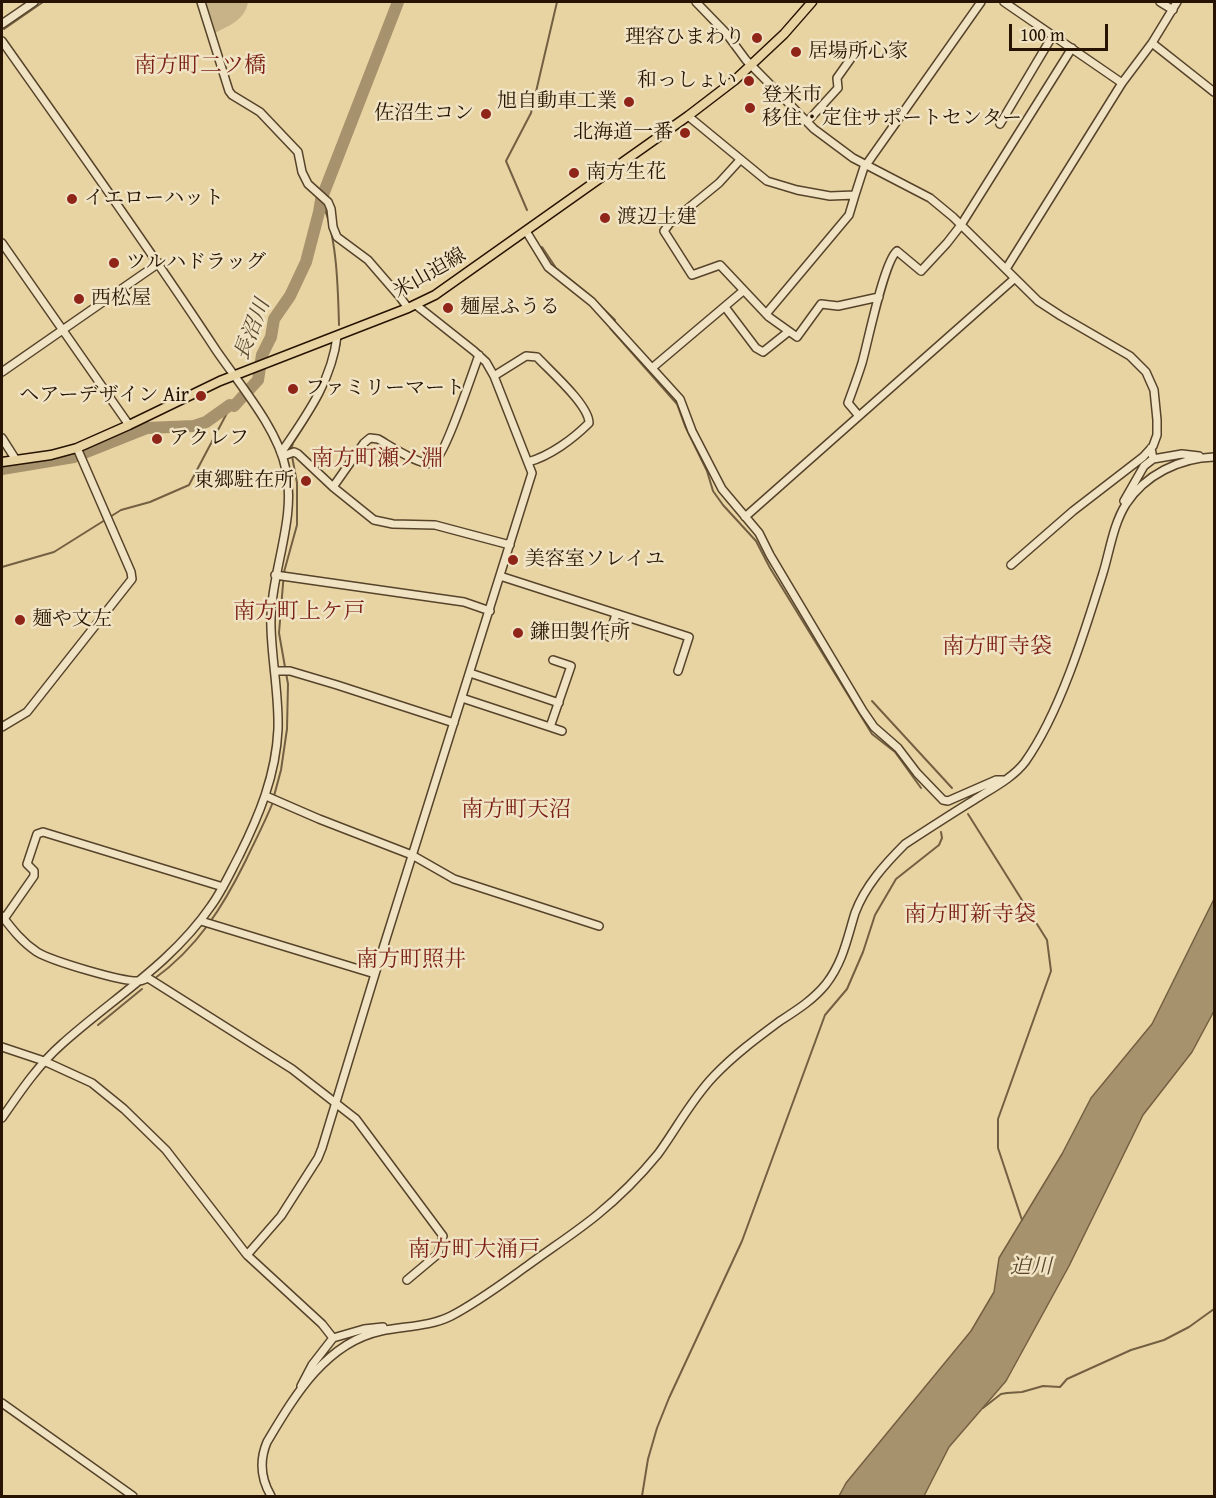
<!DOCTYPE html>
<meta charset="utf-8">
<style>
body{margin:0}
#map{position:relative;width:1216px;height:1498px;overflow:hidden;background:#e8d4a3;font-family:"Gentium Book Plus",serif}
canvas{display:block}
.frame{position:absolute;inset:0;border:3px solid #261301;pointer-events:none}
.scale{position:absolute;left:1009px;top:24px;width:99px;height:27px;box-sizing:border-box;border:3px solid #261301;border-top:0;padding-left:8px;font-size:18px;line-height:21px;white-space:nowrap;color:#261301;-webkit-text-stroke:4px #f0e3c3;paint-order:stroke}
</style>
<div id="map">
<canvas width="1216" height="1498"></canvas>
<div class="frame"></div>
<div class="scale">100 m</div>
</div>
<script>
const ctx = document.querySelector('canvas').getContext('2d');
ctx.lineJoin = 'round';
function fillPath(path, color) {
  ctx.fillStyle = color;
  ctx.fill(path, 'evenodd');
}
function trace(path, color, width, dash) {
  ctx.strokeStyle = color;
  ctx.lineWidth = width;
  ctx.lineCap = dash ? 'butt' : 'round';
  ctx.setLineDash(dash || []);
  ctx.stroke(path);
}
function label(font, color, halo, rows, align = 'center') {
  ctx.font = font + ' "Gentium Book Plus","Noto Serif JP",serif';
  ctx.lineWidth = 5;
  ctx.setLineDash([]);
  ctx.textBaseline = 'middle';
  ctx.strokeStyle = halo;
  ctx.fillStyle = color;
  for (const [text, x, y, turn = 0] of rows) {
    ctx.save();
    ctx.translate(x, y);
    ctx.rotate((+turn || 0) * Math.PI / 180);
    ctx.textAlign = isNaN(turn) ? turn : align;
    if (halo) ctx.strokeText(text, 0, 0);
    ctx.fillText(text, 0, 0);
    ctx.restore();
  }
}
fillPath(new Path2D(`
 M204 2H248C245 20 230 25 215 33Z`), '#c7b387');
const water = new Path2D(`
 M1214 899V1011L1192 1052 1143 1115 1069 1266 1006 1381 949 1447 924 1496H839L846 1483 971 1331 994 1292 999 1258 1062 1154 1091 1098 1152 1024Z`);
fillPath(water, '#a6926c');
trace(water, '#735f41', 1.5);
trace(new Path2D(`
 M4 29 43 2
 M321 200C337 233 338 288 339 325
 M527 210 506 161 531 113 557 2
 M542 247 556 268 587 293 615 320
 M610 328 677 404 685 426 707 471 713 491 723 505 756 541 770 568 872 734 895 752 921 788
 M291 450 293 443C316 408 331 385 340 343
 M2 567 54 552 121 510 150 502 189 485 227 413 234 406
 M872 701 952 788
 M274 796 281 770 287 729 288 684 279 633 284 572 297 525V483L292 456
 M968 814 1047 940 1051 971 998 1119V1148L1022 1220
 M154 979C197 948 223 907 246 860 255 841 265 822 273 802
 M98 1025 142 989
 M983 1408 1001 1394 1007 1393 1022 1392 1043 1386 1060 1387 1067 1379 1131 1350 1164 1340 1189 1327 1214 1309
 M642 1496 648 1459 657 1428 669 1398 742 1241 825 1015 847 989 863 952 875 915 896 879 939 845 942 838 941 832`), '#735f41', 2);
trace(new Path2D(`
 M2 469 74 457 147 428 194 426 206 422 230 405 234 406 258 380 262 355 271 337 274 319 290 296 306 262 319 212 321 200 398 2`), '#a6926c', 12);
const minor = new Path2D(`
 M201 2 229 91 232 95 260 112 298 152 302 172 308 184 328 202 331 209 333 227 337 237 368 260 400 297 408 308
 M696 2 726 33 746 60 814 129 853 158 930 198 953 217 1038 301 1061 316 1130 356 1146 372 1154 390 1157 420V435L1153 446 1143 457 1073 511 1011 565
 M1004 2 1122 83
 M1160 2 1173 10
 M2 24 34 2
 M2 41C74 143 147 245 216 350 240 385 278 429 286 470 297 521 269 575 271 628 272 662 279 695 278 729 276 775 259 816 239 856 230 873 222 891 211 906 172 963 112 999 62 1044 38 1065 20 1092 2 1118
 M1152 43 1214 92
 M688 116 767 181 797 190 830 196 855 195 865 164
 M807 122 838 88 837 78 859 47
 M1000 124 1053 35
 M740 160 719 183 670 223 664 231 692 275 720 265 769 317 797 337 821 304 838 306 879 297
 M866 165 981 2
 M526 231 548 267 592 302 680 399 692 431 722 489 759 533 770 555 863 711 874 727 898 748 917 773 943 800 948 801 996 780H1003
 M2 243 129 425
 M1006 269 1122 83 1152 43 1177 2
 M725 307 756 348 763 352 788 332
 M766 314 849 215 855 195
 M652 368 743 291
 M2 372 159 263
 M494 376 526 356 537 357C550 371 589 405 589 423 573 439 550 456 528 462
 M859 416 1014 279
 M2 438 16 460
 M281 453C306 416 332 381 337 336
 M283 456 294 452 298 454 333 487 374 520 393 524 435 525 510 545
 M1153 459 1182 454 1199 456
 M333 487 364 443 370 438 378 439C389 445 421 467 433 463 444 459 473 371 479 355
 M1124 501 1144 466 1153 459 1151 448
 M745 517 859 416 848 403C853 389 858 376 862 363 868 342 884 261 897 251L921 271 947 243 961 225 1072 48
 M275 575 464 602 490 611
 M500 576 689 637 678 671
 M609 637 616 614
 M275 671H290L337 685 454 723
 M470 673 559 703
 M462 698 562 731
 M2 727 27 712 132 579 131 572 77 448
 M550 727 571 666 553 660
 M266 796 319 819 412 855 454 879 599 926
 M2 916C12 929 22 942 37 952 52 961 122 982 139 981 142 981 145 979 148 978L292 1069 356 1119 443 1236 438 1254 407 1280
 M4 919 34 876V871L27 864 37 834 43 832 223 887
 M201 921 375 974
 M2 1047 44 1061 92 1083 124 1109 166 1150 247 1255 322 1324 333 1338 364 1329 383 1327
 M247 1255 281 1216 318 1158 322 1148 375 974 532 473 494 376 486 362 474 351 416 305
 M301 1386 312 1365 333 1338
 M2 1403 133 1496
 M271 1496C261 1479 259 1461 267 1442 294 1397 325 1343 381 1331 404 1326 429 1327 451 1316 478 1302 503 1283 527 1266 550 1249 575 1233 597 1215 619 1197 640 1176 658 1154 677 1128 691 1100 714 1076 734 1055 757 1038 780 1021 797 1010 813 1000 826 984 843 962 847 939 855 913 865 886 885 864 905 844 928 829 951 814 974 800 991 789 1013 778 1025 762 1060 713 1085 631 1103 573 1110 550 1113 525 1126 504 1145 475 1179 458 1214 457`);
const major = new Path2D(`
 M2 462 51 455 77 448 129 425 220 381 408 308 435 295 688 116 735 80 784 34 812 2`);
trace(minor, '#56432a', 10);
trace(major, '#261301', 11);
trace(minor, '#f0e3c3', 7);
trace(major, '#e8d4a3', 8);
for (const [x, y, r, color] of [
 [757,38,6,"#8f2418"],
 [796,52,6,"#8f2418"],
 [749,81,6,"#8f2418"],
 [629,102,6,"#8f2418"],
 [750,108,6,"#8f2418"],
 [486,114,6,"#8f2418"],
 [685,133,6,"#8f2418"],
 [574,173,6,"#8f2418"],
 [72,199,6,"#8f2418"],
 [605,218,6,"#8f2418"],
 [114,263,6,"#8f2418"],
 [79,299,6,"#8f2418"],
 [448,308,6,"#8f2418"],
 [293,389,6,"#8f2418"],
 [201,396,6,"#8f2418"],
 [157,439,6,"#8f2418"],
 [306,481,6,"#8f2418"],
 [513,560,6,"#8f2418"],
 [20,620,6,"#8f2418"],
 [518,633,6,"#8f2418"]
]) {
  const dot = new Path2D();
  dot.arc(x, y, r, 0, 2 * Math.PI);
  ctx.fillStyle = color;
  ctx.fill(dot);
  trace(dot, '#f0e3c3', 2);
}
label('20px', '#261301', '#f0e3c3', [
 ["理容ひまわり",745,38,"right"],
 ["居場所心家",808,52],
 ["和っしょい",737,81,"right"],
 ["登米市",762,96],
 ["移住・定住サポートセンター",762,119],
 ["旭自動車工業",617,102,"right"],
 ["佐沼生コン",474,114,"right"],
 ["北海道一番",673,133,"right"],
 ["南方生花",586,173],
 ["イエローハット",84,199],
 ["渡辺土建",617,218],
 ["ツルハドラッグ",126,263],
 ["西松屋",91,299],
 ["麺屋ふうる",460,308],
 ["ファミリーマート",305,389],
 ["ヘアーデザイン Air",189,396,"right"],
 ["アクレフ",169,439],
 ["東郷駐在所",294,481,"right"],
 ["美容室ソレイユ",525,560],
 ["麺や文左",32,620],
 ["鎌田製作所",530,633]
], 'left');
label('20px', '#261301', '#f0e3c3', [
 ["米山迫線",430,274,-30]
]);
label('italic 21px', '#59462c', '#f0e3c3', [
 ["長沼川",253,330,-69],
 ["迫川",1031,1268]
]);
label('22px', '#7a1f14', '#f0e3c3', [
 ["南方町二ツ橋",200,66],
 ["南方町瀬ノ淵",377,459],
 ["南方町上ケ戸",299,612],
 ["南方町寺袋",997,647],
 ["南方町天沼",516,810],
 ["南方町新寺袋",970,915],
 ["南方町照井",411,960],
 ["南方町大涌戸",474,1250]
]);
</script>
